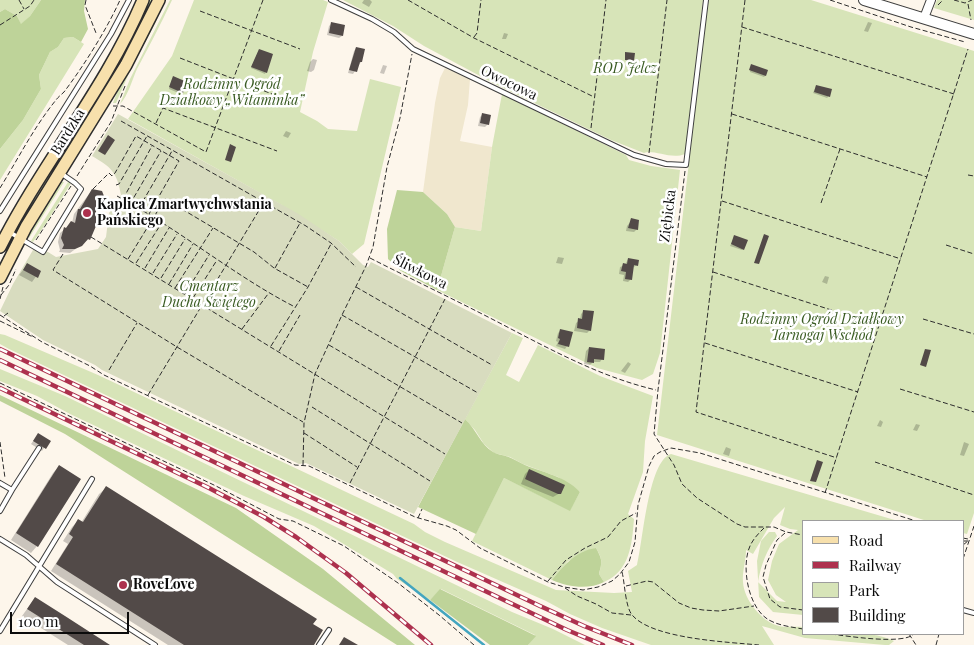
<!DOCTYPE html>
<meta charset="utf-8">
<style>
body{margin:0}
#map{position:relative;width:974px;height:645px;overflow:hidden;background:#fdf6eb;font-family:"Playfair Display",serif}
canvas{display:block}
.legend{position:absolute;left:802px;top:520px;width:162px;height:115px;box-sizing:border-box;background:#fff;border:1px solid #9d9d9d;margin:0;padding:6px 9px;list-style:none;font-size:15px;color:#0b0b0b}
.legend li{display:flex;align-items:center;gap:10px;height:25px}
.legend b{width:25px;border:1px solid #9d9d9d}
.scale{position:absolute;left:10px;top:612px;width:119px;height:22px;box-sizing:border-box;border:2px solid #0b0b0b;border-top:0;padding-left:6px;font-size:15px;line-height:18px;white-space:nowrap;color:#0b0b0b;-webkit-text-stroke:4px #fff;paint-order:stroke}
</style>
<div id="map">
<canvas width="974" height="645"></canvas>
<ul class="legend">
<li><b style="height:6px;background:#f7e0ac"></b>Road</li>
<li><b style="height:6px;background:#ad314e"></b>Railway</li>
<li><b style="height:14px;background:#d7e4b8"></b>Park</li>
<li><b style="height:14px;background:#524a48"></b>Building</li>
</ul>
<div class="scale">100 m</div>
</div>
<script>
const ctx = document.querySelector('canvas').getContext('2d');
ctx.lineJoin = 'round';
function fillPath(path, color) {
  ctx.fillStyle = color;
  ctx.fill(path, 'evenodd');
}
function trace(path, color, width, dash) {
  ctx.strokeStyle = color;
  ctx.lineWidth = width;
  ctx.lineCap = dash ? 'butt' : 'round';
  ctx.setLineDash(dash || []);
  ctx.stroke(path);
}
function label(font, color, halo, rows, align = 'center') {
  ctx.font = font + ' "Playfair Display",serif';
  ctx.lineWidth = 5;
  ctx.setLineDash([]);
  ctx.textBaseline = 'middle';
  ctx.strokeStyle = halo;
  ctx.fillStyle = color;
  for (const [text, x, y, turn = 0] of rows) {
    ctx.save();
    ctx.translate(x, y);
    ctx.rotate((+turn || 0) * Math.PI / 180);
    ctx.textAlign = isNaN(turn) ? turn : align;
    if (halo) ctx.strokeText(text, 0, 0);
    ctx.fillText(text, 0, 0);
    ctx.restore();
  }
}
fillPath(new Path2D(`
 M445 68 470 79 468 105 460 141 492 147 481 231 455 227 447 214 423 192 435 103 440 78Z`), '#f0e7ce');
fillPath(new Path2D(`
 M0 0H41L30 16 21 25 17 16 5 9 0 12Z
 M148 0H153L115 73 67 151 64 150Z
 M165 0 155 24 130 71 116 103H113L120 85Z
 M170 0H172C161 24 149 46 137 69 132 80 128 96 120 104L130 79Z
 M194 0H323L328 2 313 52 300 112 317 121 328 129 357 131 370 79 401 87 364 244 352 254 339 241 280 204 128 119 172 56Z
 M343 0H703L685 154C671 160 653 149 644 153L611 140 495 84 424 46 393 26Z
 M708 0H811L974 51V513L967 534 963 533V521H927L657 435Z
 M937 0H974V20L934 8Z
 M73 37 84 44 0 180V149L23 120 41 89 39 75 50 52 58 47 64 38Z
 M502 94 626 155 629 160 651 166 680 170 660 353 653 374 642 380 597 368 437 290 455 227 481 231 492 147Z
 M59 158 62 159 19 228 17 226Z
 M61 182H64L29 238V232Z
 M68 182 71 183 47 222 33 242 31 241Z
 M512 333 523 338 506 375 519 382 538 345 600 376 653 396 645 441 643 472 628 514 634 519C632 544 630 571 604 582L599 574C602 562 603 560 596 548L568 561 552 580 472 541 504 478 570 510 580 492 558 477 523 464 510 457 494 453 484 444 475 430 465 419Z
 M0 334 5 335 98 375 414 524 425 532 445 542 556 590 614 593 632 592 628 571 637 565C643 542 648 461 671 454L898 521H803V615L773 612 759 597 757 561 761 541 769 532H775L777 536C767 550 761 564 758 582L777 601 786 602 776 595 768 580 772 561 779 544 798 530 790 529 780 525 785 507 774 518 753 554 746 550C746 561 742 572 743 582 744 600 762 622 779 626 786 628 795 626 803 627V634C830 634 870 629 894 641L889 645H885L805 638 762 626 774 645H651L602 628 570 614 546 601 455 561 9 349 0 344Z
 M0 369 65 396 512 612 553 629 585 645H528L535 635 441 589 430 600 397 579 393 574 314 526 244 496 70 414 37 396 0 381Z`), '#d7e4b8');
fillPath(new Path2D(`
 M41 0H85L84 11 88 29 81 42 73 37 64 38 58 47 50 52 39 75 41 89 23 120 0 149V12L5 9 17 16 21 24 30 16Z
 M397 190 423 192 447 214 455 227 437 290 401 271 388 259 387 229Z
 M0 395 236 508 323 569 415 645H397L65 434 0 401Z
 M465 419C476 429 480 444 493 452 498 455 505 455 511 458 516 460 520 463 525 465 544 473 565 476 580 492L570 511 504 478 476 534 418 507Z
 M596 548C603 561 602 562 599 574L604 582C588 590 568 587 552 580 564 565 576 551 596 548Z
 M440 589 536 636 528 645H490L430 600Z`), '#bed399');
fillPath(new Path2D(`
 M118 114 297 213 339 241 363 265 368 267 371 262 512 333 414 514 306 463 299 464 102 370 95 365 43 340 0 311 13 284 33 250 48 252 56 257 98 249 106 237 109 213 121 195C117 172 111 167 92 156Z`), '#d8dcbf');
fillPath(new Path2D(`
 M364 0H370L372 2 369 7 362 3Z
 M868 22 872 23 868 32 864 31Z
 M332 23 344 26 342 36 339 38 327 35 329 26Z
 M504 33 508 34 506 39H502Z
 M356 48 361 62 353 74 348 73 354 51Z
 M259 50 272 54 265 74 251 68Z
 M313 59 317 60 314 70 311 72 307 71 310 62Z
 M383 65 387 66 384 74 380 73Z
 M751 67 767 70 765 76 764 77 750 72Z
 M172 79 186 83 181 94 169 89Z
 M816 86 831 90 828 97 827 98 813 93Z
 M483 114 488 124 485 127 478 126 480 117Z
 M286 131 291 133 288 138 283 136Z
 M92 190 106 205 102 209 94 212 89 239 70 253 59 252 60 250 58 242 60 233 72 223 74 214Z
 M632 220 637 229 634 232 626 231 627 226Z
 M734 238 743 249 742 250 730 246Z
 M558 257 564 258 562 264 556 263Z
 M628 259 637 265 632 268 631 279 628 282 623 281 624 275 619 274 620 267 625 265Z
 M27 265 40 271 32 282 19 275Z
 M825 276 829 277 827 284 822 282Z
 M584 311 590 330 587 333 574 331 576 323 580 320 581 314Z
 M561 330 567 346 565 349 556 346 558 342 556 341 558 333Z
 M589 348 602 359 600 362H593L590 365 584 364 586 351Z
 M628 362 631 364 625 373 621 371Z
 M880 420 883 422 881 427 877 426Z
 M916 424 920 425 917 431 913 430Z
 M36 437 49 441 42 451 31 444Z
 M964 442 969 444 964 456 960 455Z
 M726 447 731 449 729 456 723 454Z
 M59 466 37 546 31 553 11 540 53 473Z
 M529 470 560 493 553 497 521 484 525 474Z
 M106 488 312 625 313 645H168L51 571 68 544 63 541 72 527 78 521 81 523 99 494Z
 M35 598 101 645H68L22 616Z`), '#0003');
trace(new Path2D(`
 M400 578 484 645`), '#43a5bf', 2.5);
fillPath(new Path2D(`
 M331 22 345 25 343 36 329 33Z
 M356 47 365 49 362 62H360L357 72 349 70Z
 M259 49 273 54 267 73 251 67Z
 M625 52 635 53 634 61 625 60Z
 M751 64 768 70 766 76 749 70Z
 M173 76 187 82 183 93 169 87Z
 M816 85 832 89 830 97 814 92Z
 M482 113 491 115 489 125 480 123Z
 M108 135 115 140 105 155 98 151Z
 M230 144 236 147 231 162 225 160Z
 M92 189 102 191 108 206 96 210V226L90 240 88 239 82 246 75 249H62L64 245 61 238 64 227 66 228 71 221 75 223 78 209H80Z
 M631 218 639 220 638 230 628 228Z
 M764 234 769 236 759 264 754 263Z
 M734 235 748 240 744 250 731 244Z
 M628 258 639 260 638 266 634 265 632 280 625 279 626 272 621 271 623 263 627 264Z
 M27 263 41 271 38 278 23 270Z
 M583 310 594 311 591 331 577 328 578 318 582 319Z
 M560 329 573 332 569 347 558 344 560 339 558 338Z
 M589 347 605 349 604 360 594 359V363L587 362Z
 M925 349 931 350 926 367 920 365Z
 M38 433 51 441 46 449 33 441Z
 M817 460 823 462 816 482 810 481Z
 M59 465 81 479 38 547 16 533Z
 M529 469 565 485 561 494H558L525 479Z
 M106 486 317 619 313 624 323 630 314 645H184L56 564 73 537 69 534 78 519 83 522Z
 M35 597 65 616 110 645H84L27 609Z
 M344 637 358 645H339Z`), '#524a48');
const service = new Path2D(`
 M331 0 372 19 394 32 413 49 634 155 666 164 686 165 706 0
 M0 211 111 34 129 0
 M11 233 43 252 81 189 75 183 62 174
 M0 483 12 490 0 511
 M12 490 39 448
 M0 539 26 555 57 582 155 645
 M963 610 974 613
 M0 631 92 479
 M319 645 329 630`);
const minor = new Path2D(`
 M924 18 931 0`);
const tertiary = new Path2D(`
 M864 0 974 34`);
const secondary = new Path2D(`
 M0 247C43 162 106 88 143 0
 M0 278 26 227 126 65 159 0`);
trace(service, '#3e3e3e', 6);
trace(minor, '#3e3e3e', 10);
trace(tertiary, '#3e3e3e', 12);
trace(secondary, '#2d2d2d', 14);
trace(new Path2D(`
 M19 0 24 9
 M86 0 85 5 96 33
 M408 0 474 38 594 97
 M745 0 696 412 837 458
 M830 0 911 27 965 42
 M954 0 965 3 972 0
 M968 4 971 20
 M938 5 943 0
 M200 11 300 49
 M0 25 30 6 34 0
 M742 27 954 94
 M474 37 477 33 481 0
 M180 58 285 99
 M113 106H123L206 152 263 0
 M732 114 927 177
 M121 121 306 226 331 243 356 267
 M156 123 163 108 277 151
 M591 128 606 0
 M649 153 667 0
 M685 171 658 390 654 434 674 465 682 484 697 498 737 524 745 527H774L786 532 803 535
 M968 175 974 176
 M77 176 111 122 125 86
 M116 185 119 184 147 136
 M0 188C18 159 34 127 56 100 58 97 61 95 64 92 83 67 107 29 120 0
 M93 189 109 173 112 176 115 173 136 136 179 161 149 214
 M117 196C179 229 233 275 295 307
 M123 199 152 146
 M722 201 901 259
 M821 203 840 149
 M130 204 161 151
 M139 208 172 151
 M91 237 445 454
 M36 240 71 186
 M946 245 974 254
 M63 254 53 270 177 347 303 422
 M370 258C417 282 466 305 513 330 559 354 605 378 656 390
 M128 259 165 199 254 252 274 268 308 287
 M136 263 161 224
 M145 268 169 228
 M275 268 300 223
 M713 272 878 325
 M153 273 177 234
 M161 278 185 239
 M169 284 193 244
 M356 287 492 365
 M175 288 213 228
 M185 294 209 255
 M1 295 9 285 16 269
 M193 298 217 260
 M0 299 3 287
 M0 315 42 342 90 366 104 375 295 465 309 466 415 517 447 526 456 530 480 548 548 582 564 587 583 590 598 587 612 581 620 574 629 562 635 542 638 505 649 466 654 456 660 452 671 448 700 453 916 521
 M342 315 478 393
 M4 316 8 313
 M923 319 974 334
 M0 321 33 337
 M242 329 268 294
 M705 343 858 392
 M329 345 462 423
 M271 346 308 287 331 244
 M279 351 300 315
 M109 370 137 323
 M0 383 216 486 279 519 293 521 344 546 398 583 439 615 474 645
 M900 389 974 412
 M148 395 264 202
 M312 407 430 481
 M304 433 357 467
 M0 442 5 478
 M875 462 974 495
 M303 465 304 423 315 374 342 315 366 266 373 247 387 167 400 118 412 54
 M350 483 445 299
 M825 493 968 49
 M418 518 422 509
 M764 528C759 533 753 539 750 546 741 566 748 605 766 618 775 625 791 627 803 629
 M785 533 777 540 766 565 763 577 770 599 780 607 803 610
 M963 538 968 539
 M963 541H968
 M963 545 968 541
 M963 559 974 526
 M622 572C625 583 625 608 633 616 654 639 728 642 759 645
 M548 581 566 560 585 548 608 537 621 521 636 513
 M626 586 647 581 653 582 679 603 691 608 703 610 719 611 754 606
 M565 588 577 596 596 604 612 613 631 615
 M831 634C847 636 903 645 914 634
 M909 634 916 645
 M936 645 939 634`), '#2d2d2d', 1, [5, 2.5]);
trace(service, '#fff', 4);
trace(minor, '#fff', 8);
trace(tertiary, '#fff', 10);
trace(secondary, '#f7e0ac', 11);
const rail = new Path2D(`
 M0 349 540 606 584 626 632 645
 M0 360 567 630 603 645
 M0 388 209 488 264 517 296 537 346 573 431 645`);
trace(rail, '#ad314e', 4.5);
trace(rail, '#fff', 2.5, [8]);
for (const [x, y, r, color] of [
 [87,213,5,"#ad314e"],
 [123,585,5,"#ad314e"]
]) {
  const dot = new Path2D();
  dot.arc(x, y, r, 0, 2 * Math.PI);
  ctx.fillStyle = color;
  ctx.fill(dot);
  trace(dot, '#fff', 2);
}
label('italic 14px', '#395b22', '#fff', [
 ["ROD Jelcz",625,69],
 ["Rodzinny Ogród",232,85],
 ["Działkowy „Witaminka”",232,101],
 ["Cmentarz",209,287],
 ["Ducha Świętego",209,303],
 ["Rodzinny Ogród Działkowy",822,320],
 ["Tarnogaj Wschód",822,336]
]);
label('14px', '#0b0b0b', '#fff', [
 ["Owocowa",509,83,26],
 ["Bardzka",68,132,-58],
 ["Ziębicka",668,216,-83],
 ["Śliwkowa",420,272,27]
]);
label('bold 14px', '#0b0b0b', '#fff', [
 ["Kaplica Zmartwychwstania",97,205],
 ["Pańskiego",97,221],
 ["RoveLove",133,585]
], 'left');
</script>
